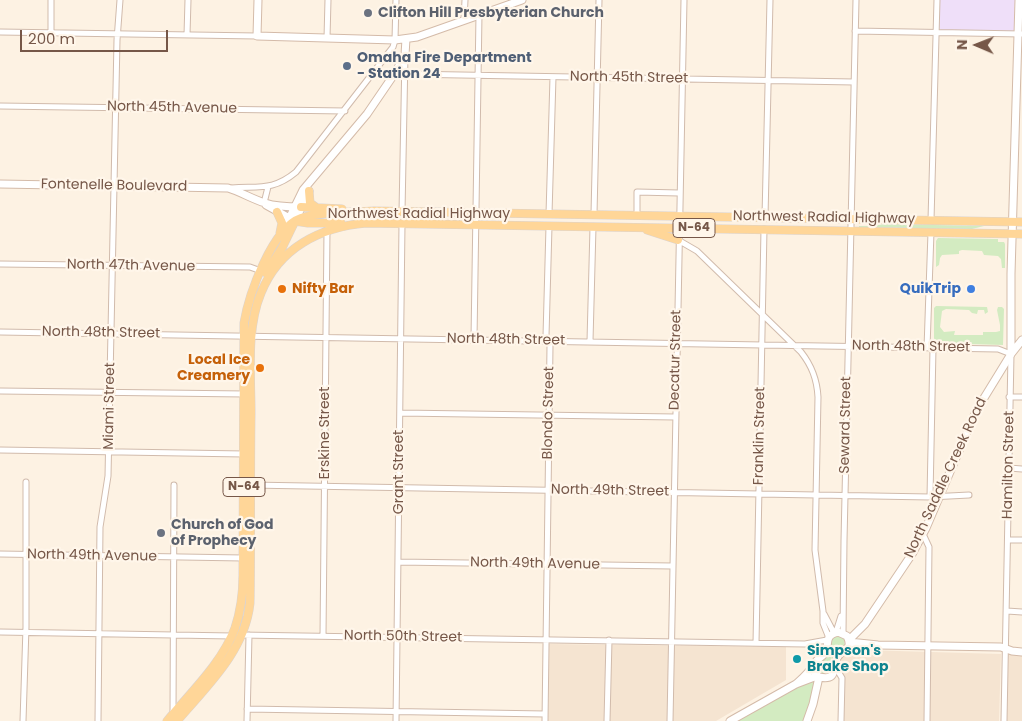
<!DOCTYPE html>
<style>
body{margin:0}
#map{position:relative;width:1022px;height:721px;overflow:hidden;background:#fdf2e3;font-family:Poppins,sans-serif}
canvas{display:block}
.north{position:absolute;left:952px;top:20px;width:50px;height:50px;-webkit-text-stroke:4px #fff6ea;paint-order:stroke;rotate:271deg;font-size:14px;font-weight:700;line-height:20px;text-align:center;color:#765748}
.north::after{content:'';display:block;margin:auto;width:18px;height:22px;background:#765748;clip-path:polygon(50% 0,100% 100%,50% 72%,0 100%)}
.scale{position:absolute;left:20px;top:30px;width:148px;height:22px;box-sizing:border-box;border:2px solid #765748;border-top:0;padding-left:6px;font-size:15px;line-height:18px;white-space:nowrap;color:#765748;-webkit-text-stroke:4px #fff6ea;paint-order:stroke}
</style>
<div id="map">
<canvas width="1022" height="721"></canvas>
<div class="north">N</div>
<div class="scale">200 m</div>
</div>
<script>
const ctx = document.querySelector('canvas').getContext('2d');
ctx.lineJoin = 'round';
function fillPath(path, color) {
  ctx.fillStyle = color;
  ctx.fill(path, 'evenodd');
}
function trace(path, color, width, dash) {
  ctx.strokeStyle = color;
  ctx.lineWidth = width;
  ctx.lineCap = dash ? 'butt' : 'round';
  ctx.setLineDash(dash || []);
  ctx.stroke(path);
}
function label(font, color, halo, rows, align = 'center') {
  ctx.font = font + ' Poppins,sans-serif';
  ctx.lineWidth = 4.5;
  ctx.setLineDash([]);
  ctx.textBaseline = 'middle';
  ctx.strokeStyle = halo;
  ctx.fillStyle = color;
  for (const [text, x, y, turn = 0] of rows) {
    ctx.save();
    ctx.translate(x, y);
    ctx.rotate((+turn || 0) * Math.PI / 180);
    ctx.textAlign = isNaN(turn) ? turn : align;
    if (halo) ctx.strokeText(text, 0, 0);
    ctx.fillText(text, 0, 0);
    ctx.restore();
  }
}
fillPath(new Path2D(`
 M549 644 786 647V680L716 721H548Z
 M862 650 1001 654 999 721H839L841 660 844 654Z
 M1007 654H1022V721H1007Z`), '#f5e4d1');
fillPath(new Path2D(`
 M940 0H1015L1014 30 1011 32 941 30 939 28Z`), '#efdff9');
fillPath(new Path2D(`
 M884 224 984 226 972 229 859 227V226H871Z
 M938 238 998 239V242H1004L1005 244V268H1002L1001 259 998 256 984 255 982 251 962 250 959 251V254L942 255 940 258 939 265 936 267V241Z
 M936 306 987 307 988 312 985 314 984 310H978L977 314 972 313 969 310 946 309 942 311 940 327 944 332 955 331 954 335H983V332H996L1000 331V325L997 310 998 307H1002L1004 309 1003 345 934 343V308Z
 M837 636 844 638 845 645 834 655 832 668 829 673C806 675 824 660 829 655L832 639Z
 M814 678 817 681 804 721H737Z`), '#d3ebc1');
const street = new Path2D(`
 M464 19 465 0
 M855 31 1022 34
 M0 32 257 36
 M51 33V0
 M187 35 188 0
 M327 38 328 0
 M405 74 854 82
 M0 106 345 111
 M232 188C259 186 273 191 296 172L393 47 395 40 396 0
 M264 203 268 187
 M402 212 405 55
 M549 214 553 77
 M594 214 599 0
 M637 215V192L679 193
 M765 217 770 0
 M931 220 937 0
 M678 240 697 251 801 352C812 366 817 379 818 397L815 550 823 611V623L829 638
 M0 264 250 267 261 271
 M0 332 998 349 1011 354 1004 721
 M474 339 479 14
 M590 341 593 227
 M927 348 931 232
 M0 391 245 394
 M1009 397H1022
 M400 413 675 417
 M0 450 244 454
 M1009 468 1022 469
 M250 485 930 497 969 495
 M930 497 933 348
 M923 534 929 547 927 721
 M1008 540H1022
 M0 554 243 558
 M398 562 672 566
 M1007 611 1022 612
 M824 614 834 633
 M0 632 232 636
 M836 632 841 616
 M843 633 844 541 856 0
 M240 635 805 644 827 640
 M323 636 327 230
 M756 643 764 229
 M811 645 819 648 821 657
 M836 668 842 678 841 721
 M247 709 545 714
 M173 714 174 485
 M23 721 26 627V482
 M98 721 100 527 108 476 117 40 120 0
 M247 721 249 635
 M396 721 402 224
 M545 721 550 346 546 336 549 226
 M607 721 609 640
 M670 721 684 0`);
const secondary = new Path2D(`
 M258 0 257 36 395 40 417 37 522 0
 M0 184 228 188C241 192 252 199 265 203 277 207 289 207 301 207
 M266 205 295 221 309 191
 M285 227 303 190 367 114 395 73 405 55 406 39
 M1011 354V274L1019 0
 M849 640 865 624 912 554 926 528 976 411 1011 354 1022 340
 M849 642 878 645 1001 647 1012 651 1022 652
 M796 684C804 677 809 673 815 663 817 659 822 657 824 654 831 646 822 636 838 632L847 636C854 651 842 648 837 658 832 669 838 681 819 677L814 672V666
 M730 721 796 684 817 676
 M807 721 813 704 819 677`);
const primary = new Path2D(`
 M309 191 310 203 317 208
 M301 207 342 209
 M277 212 282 223 280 233
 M647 230 678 240
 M266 273 282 248 295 221 308 223H341
 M167 721C191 692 222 663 235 628 241 610 243 593 243 575L244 323C249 294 272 228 301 218 322 211 352 213 374 211L1022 222
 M177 721C207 686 245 651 250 603 251 540 250 477 251 413 251 374 246 329 261 293 279 248 320 227 366 223L1022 234`);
trace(street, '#d1bbac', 7);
trace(secondary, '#d4bba9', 9);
trace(primary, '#dbd3cf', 9);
trace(street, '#fff', 5);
trace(secondary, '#fff', 7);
trace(primary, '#ffd698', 8);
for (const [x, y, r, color] of [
 [368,13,5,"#6b7280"],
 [347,66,5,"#5c6f8a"],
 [282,289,5,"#e8710a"],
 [971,289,5,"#3f7fe0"],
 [260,368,5,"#e8710a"],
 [161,533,5,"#6b7280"],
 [797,659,5,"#0f9aa8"]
]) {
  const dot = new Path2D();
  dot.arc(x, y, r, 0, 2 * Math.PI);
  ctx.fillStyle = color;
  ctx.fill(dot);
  trace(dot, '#fff6ea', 2);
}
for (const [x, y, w] of [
 [694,228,42],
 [244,487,42]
]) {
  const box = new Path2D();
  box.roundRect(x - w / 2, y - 9.5, w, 19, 4);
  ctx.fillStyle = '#fff6ea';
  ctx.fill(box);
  trace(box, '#765748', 1);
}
label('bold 12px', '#765748', null, [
 ["N-64",694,228],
 ["N-64",244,487]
]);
label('bold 14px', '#5b616d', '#fff6ea', [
 ["Clifton Hill Presbyterian Church",378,13],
 ["Church of God",171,525],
 ["of Prophecy",171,541]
], 'left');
label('bold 14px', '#4e5e75', '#fff6ea', [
 ["Omaha Fire Department",357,58],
 ["- Station 24",357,74]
], 'left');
label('14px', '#765748', '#fff6ea', [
 ["North 45th Street",629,78,1],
 ["North 45th Avenue",172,108,1],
 ["Fontenelle Boulevard",114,186,1],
 ["Northwest Radial Highway",419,214],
 ["Northwest Radial Highway",824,218,1],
 ["North 47th Avenue",131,266,1],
 ["North 48th Street",101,333,1],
 ["North 48th Street",506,340,1],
 ["North 48th Street",911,347,1],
 ["Decatur Street",676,360,-89],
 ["Miami Street",110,406,-89],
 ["Blondo Street",549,413,-89],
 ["Seward Street",846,425,-89],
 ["Erskine Street",325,433,-90],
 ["Franklin Street",760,436,-89],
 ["Hamilton Street",1009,465,-89],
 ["Grant Street",399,472,-90],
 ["North Saddle Creek Road",946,478,-65],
 ["North 49th Street",610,491,1],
 ["North 49th Avenue",92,556,1],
 ["North 49th Avenue",535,564,1],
 ["North 50th Street",403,637,1]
]);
label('bold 14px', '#c56008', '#fff6ea', [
 ["Nifty Bar",292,289],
 ["Local Ice",250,360,"right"],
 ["Creamery",250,376,"right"]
], 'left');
label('bold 14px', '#366cbe', '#fff6ea', [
 ["QuikTrip",961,289]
], 'right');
label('bold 14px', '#0d838f', '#fff6ea', [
 ["Simpson's",807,651],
 ["Brake Shop",807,667]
], 'left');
</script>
